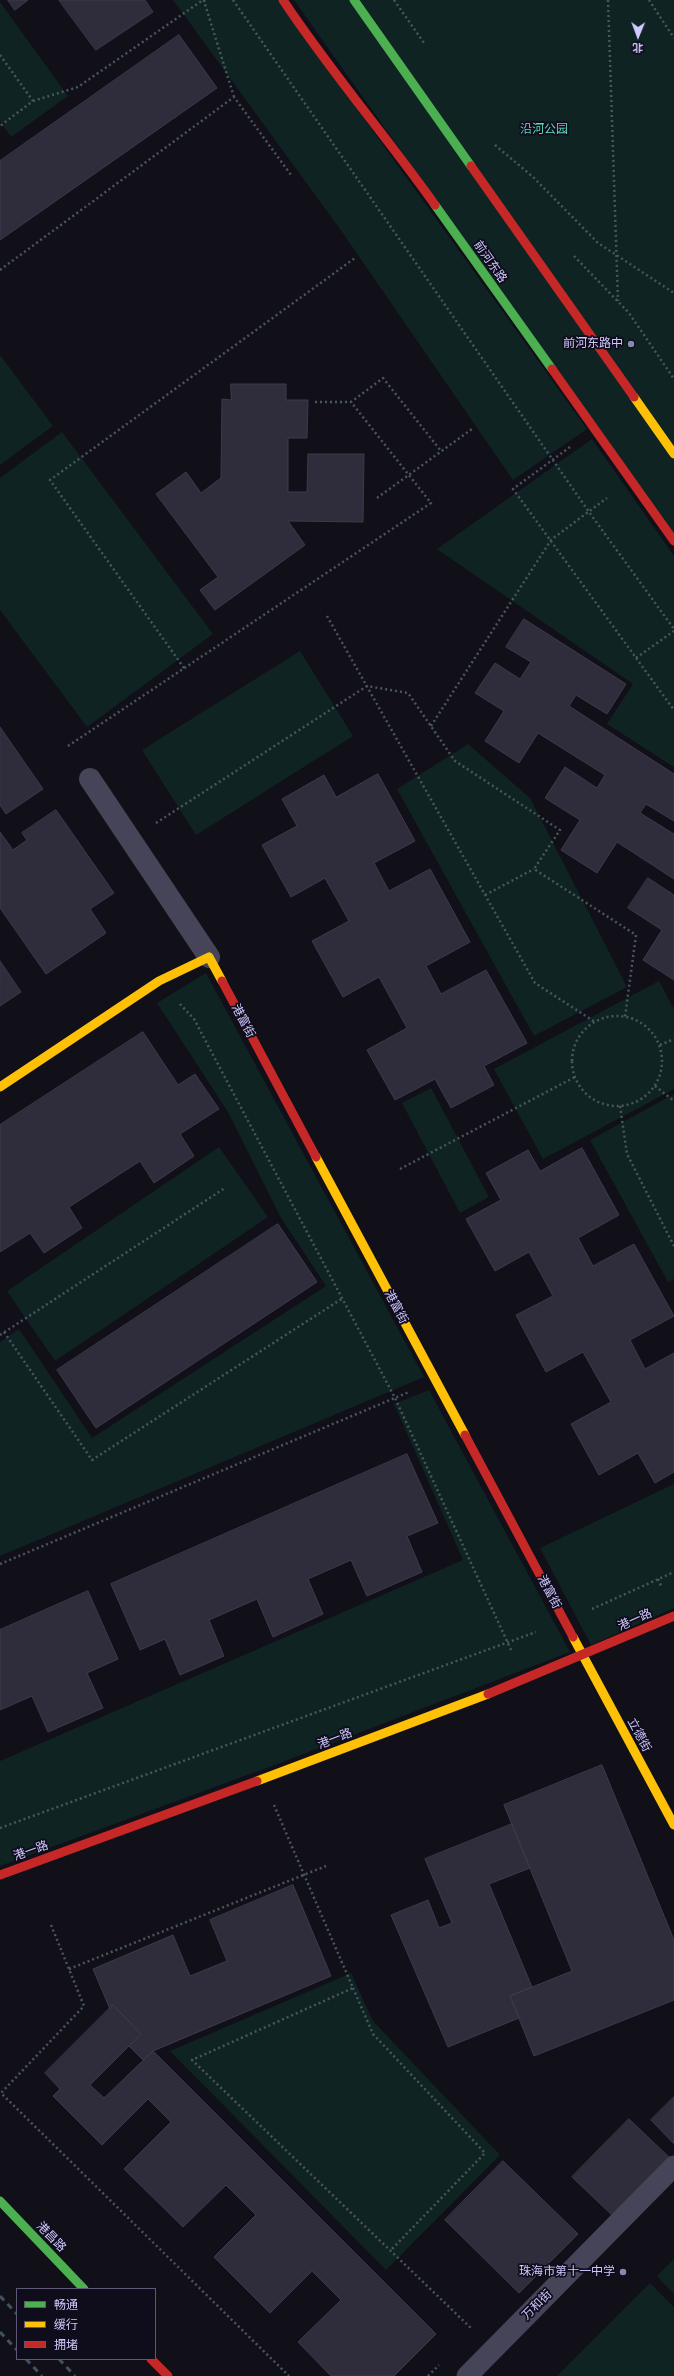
<!DOCTYPE html>
<meta charset="utf-8">
<style>
body{margin:0}
#map{position:relative;width:674px;height:2376px;overflow:hidden;background:#111018;font-family:"Noto Sans","Noto Sans SC",sans-serif}
canvas{display:block}
.legend{position:absolute;left:16px;top:2288px;width:140px;height:72px;box-sizing:border-box;background:#0f0c1c;border:1px solid #5c5876;margin:0;padding:5px 7px;list-style:none;font-size:12px;color:#cfc9fd}
.legend li{display:flex;align-items:center;gap:8px;height:20px}
.legend b{width:20px;border:1px solid #5c5876}
.north{position:absolute;left:618px;top:16px;width:40px;height:40px;-webkit-text-stroke:3px #0f0c1c;paint-order:stroke;rotate:181deg;font-size:11px;font-weight:700;line-height:16px;text-align:center;color:#cfc9fd}
.north::after{content:'';display:block;margin:auto;width:14px;height:18px;background:#cfc9fd;clip-path:polygon(50% 0,100% 100%,50% 72%,0 100%)}
</style>
<div id="map">
<canvas width="674" height="2376"></canvas>
<ul class="legend">
<li><b style="height:5px;background:#4caf50"></b>畅通</li>
<li><b style="height:5px;background:#ffc107"></b>缓行</li>
<li><b style="height:5px;background:#c62828"></b>拥堵</li>
</ul>
<div class="north">北</div>
</div>
<script>
const ctx = document.querySelector('canvas').getContext('2d');
ctx.lineJoin = 'round';
function fillPath(path, color) {
  ctx.fillStyle = color;
  ctx.fill(path, 'evenodd');
}
function trace(path, color, width, dash) {
  ctx.strokeStyle = color;
  ctx.lineWidth = width;
  ctx.lineCap = dash ? 'butt' : 'round';
  ctx.setLineDash(dash || []);
  ctx.stroke(path);
}
function label(font, color, halo, rows, align = 'center') {
  ctx.font = font + ' "Noto Sans","Noto Sans SC",sans-serif';
  ctx.lineWidth = 3.5;
  ctx.setLineDash([]);
  ctx.textBaseline = 'middle';
  ctx.strokeStyle = halo;
  ctx.fillStyle = color;
  for (const [text, x, y, turn = 0] of rows) {
    ctx.save();
    ctx.translate(x, y);
    ctx.rotate((+turn || 0) * Math.PI / 180);
    ctx.textAlign = isNaN(turn) ? turn : align;
    if (halo) ctx.strokeText(text, 0, 0);
    ctx.fillText(text, 0, 0);
    ctx.restore();
  }
}
fillPath(new Path2D(`
 M173 0H279L587 429 513 480 340 229Z
 M294 0H674V536Z
 M0 2 68 96 11 137 0 122Z
 M0 355 53 426 0 465Z
 M62 432 213 634 87 727 0 610V478Z
 M592 439 674 556V767L607 724 633 684 437 549Z
 M300 651 353 736 196 835 142 750Z
 M468 744 530 798 627 987 534 1036 397 789Z
 M206 973 424 1377 0 1556V1342L19 1329 92 1438 326 1286 281 1218 228 1112 157 1003Z
 M659 981 674 1009V1089L543 1159 494 1069Z
 M431 1088 489 1197 460 1213 402 1103Z
 M674 1094V1279L668 1282 590 1140Z
 M219 1147 268 1217 55 1361 7 1291Z
 M429 1390 570 1652 280 1763 0 1866V1761L463 1560 394 1404Z
 M674 1484V1608L591 1645 540 1548Z
 M351 1973 373 2021 500 2155 386 2270 170 2051Z
 M674 2259V2294L657 2276Z
 M650 2283 674 2307V2376H557Z`), '#0f2323');
const building = new Path2D(`
 M8 0H28L15 10Z
 M59 0H145L153 12 96 50Z
 M179 35 217 88 0 240V161Z
 M231 384H286V400H308L307 438H288V492H307L308 454H364L363 522 288 521 305 545 215 610 200 590 218 577 156 494 186 472 201 493 221 478 222 399 231 400Z
 M524 619 626 684 607 714 576 695 569 706 674 774V821L646 804 640 813 674 834V879L617 842 597 873 561 850 580 820 545 798 565 767 597 788 605 775 538 733 519 763 485 741 504 711 475 693 495 663 520 679 531 662 506 647Z
 M0 727 43 789 6 814 0 805Z
 M378 774 415 841 374 863 389 891 430 869 470 942 426 966 441 994 486 970 527 1043 484 1066 494 1085 451 1108 435 1079 395 1100 367 1050 407 1028 379 977 343 997 312 941 349 921 325 878 291 897 262 845 297 826 282 799 324 775 336 797Z
 M56 810 114 893 90 909 106 933 46 974 0 908V832L13 850 27 840 22 833Z
 M648 878 674 895V980L643 960 662 930 628 908Z
 M0 961 21 992 0 1006Z
 M143 1032 178 1085 195 1074 219 1109 180 1134 194 1156 154 1183 140 1161 69 1207 82 1228 44 1253 30 1233 0 1252V1125Z
 M582 1148 619 1215 578 1238 593 1266 634 1244 674 1316 630 1340 645 1369 674 1353V1472L655 1483 638 1453 599 1475 571 1424 611 1402 583 1352 546 1372 516 1315 553 1296 529 1252 495 1271 466 1219 501 1200 486 1173 528 1150 540 1171Z
 M278 1224 317 1282 96 1428 57 1370Z
 M407 1454 438 1523 407 1536 422 1572 367 1596 351 1560 308 1579 323 1614 273 1637 257 1599 209 1620 224 1656 180 1675 165 1639 140 1650 111 1584Z
 M88 1591 118 1659 87 1673 103 1708 48 1732 32 1696 0 1710V1630Z
 M602 1765 674 1940V2000L534 2056 510 1996 572 1971 504 1805Z
 M512 1824 530 1868 489 1884 532 1987 510 1996 519 2018 448 2047 391 1915 428 1900 439 1928 452 1923 425 1859Z
 M293 1885 331 1976 153 2051 143 2060 129 2046 141 2034 113 2005 110 2009 93 1969 173 1935 190 1976 227 1961 210 1920Z
 M113 2005 141 2034 90 2085 104 2098 153 2051 436 2334 394 2376H331L298 2342 341 2300 312 2271 270 2313 214 2257 256 2215 226 2185 183 2227 124 2169 171 2122 148 2099 102 2145 53 2096 60 2089 45 2073Z
 M674 2097V2144L651 2120Z
 M629 2119 671 2159 615 2218 572 2177Z
 M503 2161 578 2234 519 2293 445 2220Z`);
fillPath(building, '#2f2c3c');
trace(building, '#3c3a4d', 1);
trace(new Path2D(`
 M205 0 204 1 234 97
 M233 0 589 512 674 629
 M394 0 424 43
 M608 0 618 301
 M649 0 674 38
 M0 55 33 101 0 126
 M33 101 78 87 203 0
 M495 145 533 177 598 243 674 293
 M574 256 629 313 674 379
 M0 270 234 97 291 175
 M315 402H351
 M570 447 513 489 674 710
 M377 498 472 429
 M327 616 535 983 595 1022
 M636 658 674 631
 M184 668 50 480 355 258
 M431 726 551 540 607 498
 M68 746 431 503 351 402 383 378 441 451
 M156 823 367 686 408 693 455 761 560 830 534 869 636 935 625 1017
 M485 895 534 869
 M180 1004 194 1019 395 1398 512 1652
 M572 1061a45 45 0 1 1 90 0a45 45 0 1 1-90 0Z
 M660 1045 674 1039
 M655 1086 674 1101
 M620 1106 627 1154 674 1246
 M400 1169 575 1077
 M4 1332 92 1460 343 1298
 M0 1335 225 1188
 M0 1564 409 1392
 M658 1579 662 1588
 M592 1609 674 1572
 M274 1805 353 1988 192 2060 472 2329
 M0 1828 536 1632
 M51 1925 84 2006 1 2093 289 2376
 M69 1969 326 1866
 M353 1988 373 2034 485 2153 390 2251
 M428 2376 439 2365`), '#485662', 2.5, [2, 3]);
trace(new Path2D(`
 M467 2376 674 2166`), '#454459', 21);
trace(new Path2D(`
 M90 779 209 957`), '#454459', 22);
trace(new Path2D(`
 M354 0 471 166
 M435 205 552 369
 M0 2201 84 2289`), '#4caf50', 9);
trace(new Path2D(`
 M634 397 674 454
 M0 1087 159 981 209 957 222 981
 M316 1157 465 1435
 M573 1637 674 1825
 M257 1781 488 1694`), '#ffc107', 9);
trace(new Path2D(`
 M283 0C330 71 386 136 435 205
 M471 166 634 397
 M552 369 674 541
 M222 981 316 1157
 M465 1435 573 1637
 M488 1694 674 1616
 M0 1875 257 1781
 M151 2359 168 2376`), '#c62828', 9);
trace(new Path2D(`
 M0 2296 17 2314
 M0 2332 17 2350
 M26 2359 42 2376
 M59 2359 75 2376`), '#3f5261', 3, [6, 5]);
for (const [x, y, r, color] of [
 [631,344,4,"#8c88ad"],
 [623,2272,4,"#8c88ad"]
]) {
  const dot = new Path2D();
  dot.arc(x, y, r, 0, 2 * Math.PI);
  ctx.fillStyle = color;
  ctx.fill(dot);
  trace(dot, '#0f0c1c', 1.5);
}
label('12px', '#59d9b9', '#0f0c1c', [
 ["沿河公园",544,130]
]);
label('12px', '#cfc9fd', '#0f0c1c', [
 ["前河东路",490,262,55],
 ["港富街",243,1021,62],
 ["港富街",396,1307,62],
 ["港富街",549,1592,62],
 ["港一路",635,1620,-24],
 ["立德街",639,1735,62],
 ["港一路",335,1739,-21],
 ["港一路",31,1851,-20],
 ["港昌路",51,2237,46],
 ["万和街",537,2305,-45]
]);
label('12px', '#cfc9fd', '#0f0c1c', [
 ["前河东路中",623,344],
 ["珠海市第十一中学",615,2272]
], 'right');
</script>
